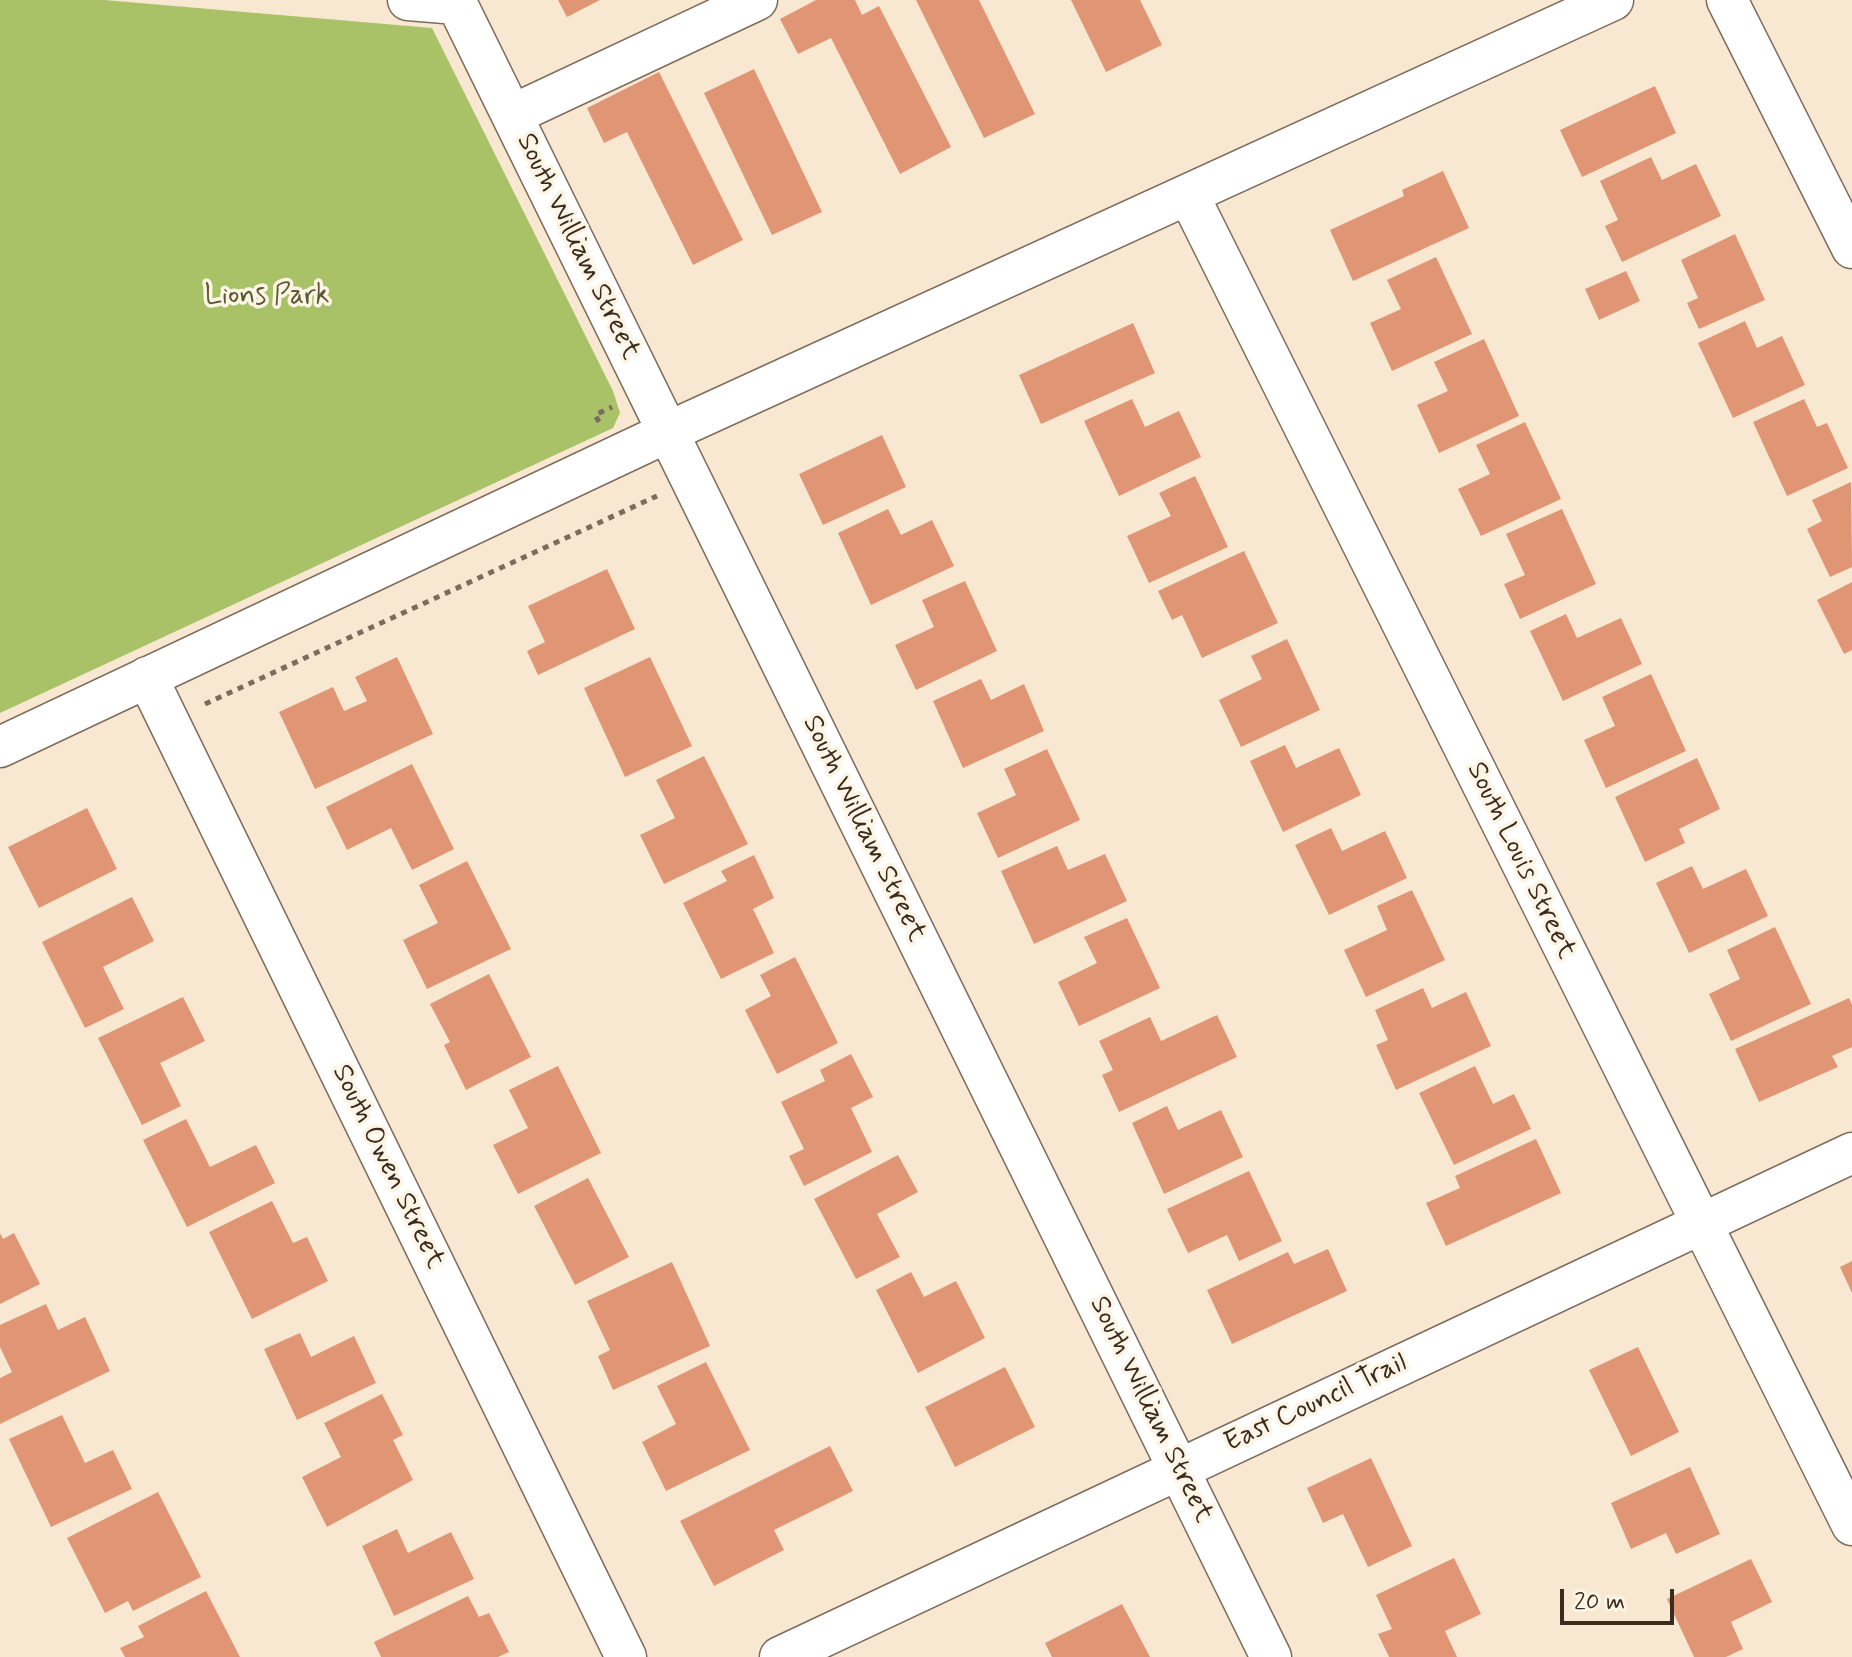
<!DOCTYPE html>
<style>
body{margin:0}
#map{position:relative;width:1852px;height:1657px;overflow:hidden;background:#f8e8d1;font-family:Mynerve,sans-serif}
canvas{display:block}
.scale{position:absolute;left:1560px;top:1589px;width:114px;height:36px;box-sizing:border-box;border:4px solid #3b2a1e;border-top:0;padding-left:10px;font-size:24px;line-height:28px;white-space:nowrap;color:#3b2a1e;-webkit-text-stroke:6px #fcf5e5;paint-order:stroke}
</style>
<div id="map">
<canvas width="1852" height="1657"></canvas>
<div class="scale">20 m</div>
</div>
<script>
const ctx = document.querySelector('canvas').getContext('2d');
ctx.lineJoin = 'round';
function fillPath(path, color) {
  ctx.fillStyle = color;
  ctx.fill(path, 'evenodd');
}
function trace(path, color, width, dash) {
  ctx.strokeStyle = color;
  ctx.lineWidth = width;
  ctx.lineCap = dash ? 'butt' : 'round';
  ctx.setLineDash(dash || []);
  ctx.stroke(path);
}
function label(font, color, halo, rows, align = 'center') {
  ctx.font = font + ' Mynerve,sans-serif';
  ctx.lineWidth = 7;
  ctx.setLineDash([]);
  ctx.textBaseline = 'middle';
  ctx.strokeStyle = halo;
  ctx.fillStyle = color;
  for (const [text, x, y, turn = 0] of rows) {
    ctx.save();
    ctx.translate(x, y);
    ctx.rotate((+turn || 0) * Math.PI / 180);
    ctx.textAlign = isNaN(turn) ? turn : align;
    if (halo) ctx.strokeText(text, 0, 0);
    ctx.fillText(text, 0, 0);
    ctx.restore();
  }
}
fillPath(new Path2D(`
 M0 0H104L432 28 613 391 620 413 613 428 0 713Z`), '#aac267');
fillPath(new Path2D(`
 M558 0H600L567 17Z
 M816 0H855L862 15 879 6 951 147 900 174 831 38 798 54 780 19Z
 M916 0H979L1035 114 984 138Z
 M1071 0H1140L1162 45 1106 72Z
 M754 69 822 212 772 235 704 93Z
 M659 72 743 240 693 265 627 132 604 143 587 108Z
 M1655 86 1676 133 1582 177 1560 130Z
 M1651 157 1662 180 1696 164 1721 216 1622 262 1605 226 1618 220 1600 181Z
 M1443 171 1469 228 1353 281 1330 230 1404 196 1402 190Z
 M1735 234 1765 300 1699 329 1687 303 1698 298 1681 260Z
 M1436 257 1472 334 1392 371 1370 323 1401 309 1387 280Z
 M1626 271 1640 301 1599 320 1585 289Z
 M1745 321 1757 348 1782 336 1805 385 1733 418 1698 343Z
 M1133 323 1155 373 1041 424 1019 375Z
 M1484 339 1519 416 1439 453 1417 405 1448 391 1434 362Z
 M1132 399 1145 427 1179 411 1201 457 1119 496 1084 421Z
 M1804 399 1817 427 1827 423 1848 468 1787 496 1753 422Z
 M1525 422 1561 499 1481 536 1458 489 1490 474 1476 445Z
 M882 435 906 487 823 525 799 474Z
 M1195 476 1228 547 1149 583 1127 536 1171 516 1159 493Z
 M1851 482 1852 567 1830 577 1807 529 1822 521 1812 500Z
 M888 509 901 535 932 520 954 566 871 605 838 533Z
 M1562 509 1596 584 1520 619 1504 584 1525 575 1506 534Z
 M1244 551 1278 623 1202 658 1182 615 1172 620 1158 591Z
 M607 569 635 629 538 675 527 651 545 642 528 606Z
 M965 581 997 651 916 690 895 645 934 627 922 600Z
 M1852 582V650L1844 654 1817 600Z
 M1566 614 1577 638 1621 618 1642 664 1563 701 1530 631Z
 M1287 639 1320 710 1241 747 1219 700 1262 679 1251 656Z
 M397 657 433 734 315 789 279 712 333 687 344 711 367 701 355 677Z
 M650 657 692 746 625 777 584 688Z
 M1651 674 1686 751 1606 788 1584 740 1615 726 1602 697Z
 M981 679 991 700 1024 684 1044 731 963 768 933 701Z
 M1285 745 1296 768 1339 748 1361 795 1283 832 1250 761Z
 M1047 749 1080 820 998 858 977 813 1016 795 1004 769Z
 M704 756 748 844 664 884 640 835 675 818 656 780Z
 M1697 758 1720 809 1679 829 1685 843 1645 862 1615 797Z
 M412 764 454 849 412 870 391 828 347 850 326 807Z
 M87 808 117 869 39 908 8 847Z
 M1331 828 1342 851 1385 831 1407 878 1329 915 1295 845Z
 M1057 846 1068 870 1105 854 1127 901 1034 944 1001 871Z
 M754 855 774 898 753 909 774 953 721 979 683 903 727 881 721 871Z
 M467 861 511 949 427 989 403 940 438 923 419 885Z
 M1692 866 1703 889 1746 869 1768 916 1689 953 1656 883Z
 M1412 890 1445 960 1366 997 1344 950 1387 930 1377 906Z
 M132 897 154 941 103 967 124 1009 85 1028 42 942Z
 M1127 918 1160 988 1079 1026 1058 982 1097 963 1084 937Z
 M1775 927 1811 1004 1731 1041 1709 994 1740 979 1727 950Z
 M795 957 838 1043 777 1074 745 1010 771 996 760 975Z
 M489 974 531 1057 466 1090 444 1045 450 1042 430 1004Z
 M1423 988 1432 1008 1466 992 1491 1046 1396 1090 1376 1045 1388 1040 1375 1010Z
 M183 997 205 1041 160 1063 181 1106 142 1125 98 1038Z
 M1849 998 1852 1005V1047L1832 1056 1838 1067 1759 1102 1735 1049Z
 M1217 1015 1237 1057 1119 1112 1102 1075 1113 1070 1099 1041 1150 1017 1161 1041Z
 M851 1054 873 1097 851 1108 872 1152 804 1186 789 1156 804 1149 781 1102 825 1081 820 1070Z
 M558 1066 601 1153 518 1194 493 1145 528 1128 509 1090Z
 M1475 1066 1493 1104 1514 1094 1531 1129 1454 1165 1419 1093Z
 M1167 1106 1178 1130 1221 1110 1243 1157 1164 1194 1132 1123Z
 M186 1119 210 1167 256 1145 275 1183 187 1227 143 1140Z
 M1536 1139 1561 1193 1446 1246 1426 1203 1460 1188 1455 1176Z
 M898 1155 918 1192 877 1214 900 1257 856 1279 814 1199Z
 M1249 1171 1282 1241 1239 1261 1227 1235 1188 1253 1167 1209Z
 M588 1178 629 1257 575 1285 534 1206Z
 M272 1201 293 1243 307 1237 328 1281 252 1319 209 1232Z
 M0 1233 3 1239 14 1233 40 1284 0 1304Z
 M1328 1249 1347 1291 1232 1344 1207 1290 1288 1252 1294 1264Z
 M1852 1261V1293L1840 1267Z
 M672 1262 710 1346 613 1390 598 1356 610 1350 587 1301Z
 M911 1272 924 1297 956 1281 985 1338 918 1373 876 1290Z
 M46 1304 58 1330 85 1317 110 1371 0 1424V1378L12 1372 0 1347V1325Z
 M300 1333 311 1357 354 1336 376 1383 297 1420 264 1349Z
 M1638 1347 1679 1432 1631 1456 1589 1370Z
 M706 1362 750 1450 666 1491 642 1442 676 1424 657 1386Z
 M1005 1367 1035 1427 955 1467 925 1407Z
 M382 1394 403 1435 393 1440 413 1480 327 1527 302 1477 341 1457 324 1423Z
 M62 1415 85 1463 113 1450 132 1489 51 1527 9 1439Z
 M830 1446 853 1491 774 1530 784 1550 714 1586 680 1521Z
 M1371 1458 1412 1546 1368 1567 1343 1514 1323 1523 1307 1488Z
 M1690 1467 1720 1534 1676 1554 1666 1533 1631 1549 1611 1503Z
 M158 1492 201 1577 133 1611 128 1601 105 1613 67 1538Z
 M397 1529 408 1553 451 1532 474 1579 394 1616 362 1546Z
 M1454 1558 1481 1614 1445 1631 1457 1657H1389L1378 1634 1392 1629 1376 1595Z
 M1751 1559 1772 1602 1731 1622 1743 1649 1726 1657H1694L1667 1599Z
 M206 1591 240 1657H125L120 1648 144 1637 138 1626Z
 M468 1596 479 1617 489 1613 509 1652 498 1657H381L374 1642Z
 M1122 1604 1150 1657H1052L1045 1643Z`), '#e09675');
const minor = new Path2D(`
 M408 0 457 4
 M455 0 1271 1657
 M1727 0 1852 248
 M512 115 757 0
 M1189 196 1852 1525
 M147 677 626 1657
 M0 747 668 432 1613 0
 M780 1657 1852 1153`);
trace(minor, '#7d6c5d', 43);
trace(new Path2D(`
 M599 422 595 415 612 407
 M205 704 657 496`), '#7d6c5d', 5, [6, 6]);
trace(minor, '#fff', 40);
label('28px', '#3b2a1e', '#fcf5e5', [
 ["South William Street",577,247,64],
 ["South William Street",863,829,64],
 ["South Louis Street",1520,861,64],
 ["South Owen Street",387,1167,64],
 ["East Council Trail",1316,1404,-25],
 ["South William Street",1150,1410,64]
]);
label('28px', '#5c5834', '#fcf5e5', [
 ["Lions Park",267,297]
]);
</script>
